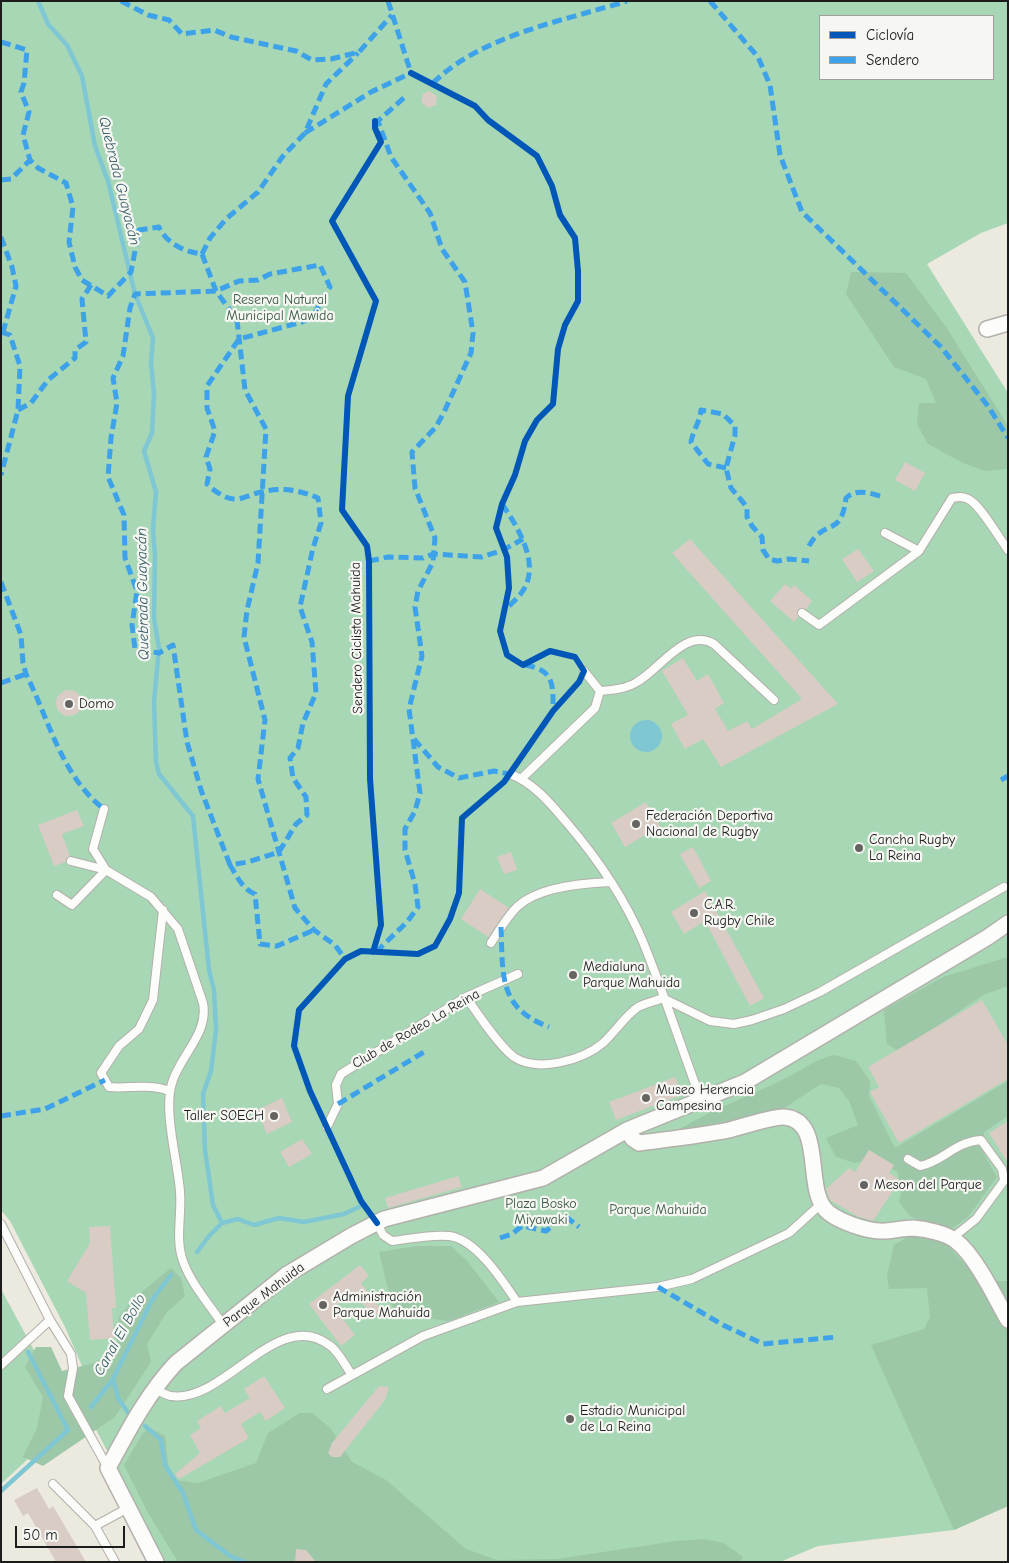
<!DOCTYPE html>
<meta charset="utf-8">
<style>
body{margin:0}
#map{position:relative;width:1009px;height:1563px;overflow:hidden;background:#ece9df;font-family:"Comic Neue",sans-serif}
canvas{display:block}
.frame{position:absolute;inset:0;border:2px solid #1c1c1c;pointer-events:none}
.legend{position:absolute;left:819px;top:15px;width:175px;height:65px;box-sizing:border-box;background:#f6f6f2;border:1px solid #9f9f9c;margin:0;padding:6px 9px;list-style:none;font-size:15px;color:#1c1c1c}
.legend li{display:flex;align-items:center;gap:10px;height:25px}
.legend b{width:25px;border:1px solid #9f9f9c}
.scale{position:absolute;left:15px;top:1526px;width:110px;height:22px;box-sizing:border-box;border:2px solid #1c1c1c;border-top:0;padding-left:6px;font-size:15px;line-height:18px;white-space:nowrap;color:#1c1c1c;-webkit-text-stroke:4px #f6f6f2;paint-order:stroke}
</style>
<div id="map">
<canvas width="1009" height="1563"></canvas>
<div class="frame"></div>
<ul class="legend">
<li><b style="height:6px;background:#0057b8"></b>Ciclovía</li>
<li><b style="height:6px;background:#3da2ea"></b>Sendero</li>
</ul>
<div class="scale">50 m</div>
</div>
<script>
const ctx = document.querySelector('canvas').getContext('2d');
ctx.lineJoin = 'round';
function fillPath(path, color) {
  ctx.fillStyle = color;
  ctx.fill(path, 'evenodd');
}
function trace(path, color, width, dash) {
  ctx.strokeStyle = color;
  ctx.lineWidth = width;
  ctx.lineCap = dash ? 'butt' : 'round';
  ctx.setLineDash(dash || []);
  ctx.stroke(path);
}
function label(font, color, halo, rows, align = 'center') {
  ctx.font = font + ' "Comic Neue",sans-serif';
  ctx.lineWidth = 4.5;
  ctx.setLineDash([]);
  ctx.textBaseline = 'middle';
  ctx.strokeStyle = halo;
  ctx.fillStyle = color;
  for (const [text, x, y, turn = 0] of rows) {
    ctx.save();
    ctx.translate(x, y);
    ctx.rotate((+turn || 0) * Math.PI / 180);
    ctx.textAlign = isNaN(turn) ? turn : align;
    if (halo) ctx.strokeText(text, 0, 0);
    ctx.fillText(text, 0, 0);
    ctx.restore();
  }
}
fillPath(new Path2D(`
 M1 1H1008V223L981 233 927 264 1008 393V1506L954 1530 818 1546 780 1562H165L78 1395 82 1366 65 1327 10 1221 1 1210ZM820 16H993V79H820Z
 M1 1289 71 1419 1 1484Z`), '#a7d7b4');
fillPath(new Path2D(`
 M851 272 906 273 946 327 1008 426V469L984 471 961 462 928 444 917 424 919 403H936L926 379 894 367 846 294Z
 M1008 957V986L983 995 900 1052 887 1044 884 1010 943 977Z
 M834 1055 856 1061 870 1081 869 1096 895 1148 1008 1081V1116L984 1132 982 1151 997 1177 968 1217 950 1230 911 1217 899 1202 901 1194 898 1172 875 1160 855 1163 836 1157 826 1138 858 1125 849 1101 839 1088 821 1084 778 1112 678 1130C713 1109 750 1096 786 1078 803 1070 815 1059 834 1055Z
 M913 1234 942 1240 981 1281H1008V1506L954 1530 871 1345 924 1329 930 1317 927 1288 889 1289 887 1275 894 1245Z
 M416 1246H451L468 1262 499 1302 448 1321 394 1313 379 1252Z
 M171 1268 181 1278 185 1296 167 1312 147 1344 151 1362 115 1417 43 1466 23 1457 37 1428 43 1397 25 1367 36 1347H51L62 1371 94 1363 116 1349 119 1316 137 1296Z
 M300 1413H312L331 1429 352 1462 386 1480 466 1549 497 1560 557 1559 676 1541 704 1539 724 1543 743 1557 741 1562H178L147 1511 124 1465 143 1433 150 1428 165 1436 168 1464 174 1480 198 1483 256 1463 268 1433Z`), '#9cc8a7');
fillPath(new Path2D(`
 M630 736a16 16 0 1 1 32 0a16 16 0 1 1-32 0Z`), '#80c7d4');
trace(new Path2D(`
 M38 1 48 24 67 45 82 76 95 146 108 181 135 294 153 338 151 363 154 394 152 433 144 451 156 492 153 529 155 556 154 618 159 648 154 702 156 762 159 774 193 816 209 970 214 990 216 1030 211 1071 203 1094 205 1150 213 1205 222 1223
 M197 1252 210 1235 222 1223 238 1219 254 1225 279 1218 304 1222 344 1214 359 1207
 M113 1379 118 1398 129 1414
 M91 1407 113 1379 152 1300 171 1275
 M145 1426 161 1440 165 1465 183 1493 196 1530 230 1556 245 1562
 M1 1491 68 1430 28 1352`), '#80c7d4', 4.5);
fillPath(new Path2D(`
 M429 91 437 96 436 105 428 108 421 102 423 94Z
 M905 462 925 473 915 491 895 480Z
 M690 539 838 704 721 767 703 739 685 749 671 724 688 715 662 671 683 658 697 681 708 674 724 703 715 709 728 731 747 721 752 729 802 699 672 553Z
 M858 549 874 571 857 582 842 559Z
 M785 584 791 589 794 585 812 601 806 609H798V617L794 622 770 601Z
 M56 703a13 13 0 1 1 26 0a13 13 0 1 1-26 0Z
 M646 802 660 826 625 847 611 823Z
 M77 810 84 826 62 834 70 856 66 862 54 866 38 825Z
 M693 847 711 881 699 888 680 854Z
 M511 852 517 870 504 874 497 857Z
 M480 889 509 908 488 937 461 919Z
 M705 891 764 998 750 1006 705 921 684 934 671 912Z
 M982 1000 1008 1045V1079L899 1143 870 1092 879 1087 868 1067Z
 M675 1077 682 1095 616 1120 609 1102Z
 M282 1098 292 1122 267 1134 257 1110Z
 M1008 1121V1163L989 1133Z
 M302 1139 312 1154 289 1167 280 1152Z
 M869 1150 894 1165 889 1173 900 1180 873 1221 857 1216 830 1200 826 1189 849 1168 855 1172Z
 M458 1176 462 1187 388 1208 385 1198Z
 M110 1226 116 1308H112L114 1338 90 1340 86 1293 67 1281 90 1243 89 1227Z
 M360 1265 369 1276 361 1283 382 1311 373 1317 354 1292 334 1307 355 1335 341 1346 309 1304Z
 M264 1376 285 1408 266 1421 260 1412 241 1424 249 1438 179 1479 175 1474 200 1453 190 1435 201 1428 197 1421 221 1406 225 1413 250 1398 244 1389Z
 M379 1386 389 1387 385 1400 344 1452 340 1457H332L328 1453 332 1443Z
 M37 1488 49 1509 53 1506 86 1562H56L28 1513 23 1516 14 1500Z
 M296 1549 306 1550 316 1562H295Z`), '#d8ccc5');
const service = new Path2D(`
 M885 533 919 551 952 498C958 497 962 496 968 499 980 504 999 538 1008 550
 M802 613 819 625 919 551
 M600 691C612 690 626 689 637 682 660 669 686 627 714 644L774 700
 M510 774C534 783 551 804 567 823 597 858 625 899 643 942 664 993 681 1047 701 1100
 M521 779 595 708 600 691 584 671
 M104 809 93 849 106 870 151 897 178 929 203 1003C209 1034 180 1055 172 1083 163 1111 178 1162 180 1192 182 1215 175 1239 183 1261 191 1284 210 1305 223 1325
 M57 895 72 905 106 870 71 861
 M163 910 153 1000 139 1029 119 1046 101 1073 109 1087C129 1089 151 1083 169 1091
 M491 943C499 931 507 916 518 906 539 887 584 883 611 882
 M466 997C478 1014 498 1045 514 1057 538 1073 583 1060 603 1043 615 1032 625 1016 638 1007 645 1003 656 1001 663 998L710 1021 734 1024 752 1020 784 1009 820 992 1004 887
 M327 1127 338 1104 336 1085 341 1074 466 997 518 974
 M908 1159 920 1166C944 1161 954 1142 981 1140L1002 1169 1004 1180
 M377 1223 383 1235 392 1241C411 1239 430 1234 449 1236 476 1239 503 1281 517 1302
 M1 1224 50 1320 71 1354 73 1368 68 1396 108 1468
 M951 1239 976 1219 1006 1178
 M1 1365 50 1320
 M154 1389C159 1391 166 1395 171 1396 224 1404 277 1306 329 1345 339 1351 345 1366 352 1375
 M327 1389 423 1336 517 1302 658 1287 692 1279 789 1233 821 1204
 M53 1484 95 1526 115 1562
 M95 1526 128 1508`);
const minor = new Path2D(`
 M987 329 1008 323
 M627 1130 633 1139 639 1143C669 1139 699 1136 729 1130 740 1127 775 1116 784 1117 827 1120 802 1193 829 1213 841 1222 864 1230 879 1231 890 1232 901 1228 913 1228 925 1229 946 1233 956 1241 975 1255 996 1299 1008 1320
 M156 1562 108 1468C128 1431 147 1394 176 1363L286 1275 351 1236 384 1219 543 1178 627 1130 745 1082 988 937 1008 923`);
trace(service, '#b2b0aa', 10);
trace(minor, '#b2b0aa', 18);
trace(service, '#fcfcfa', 8);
trace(minor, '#fcfcfa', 15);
trace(new Path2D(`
 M121 1 148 15 169 20 182 34 214 30 231 37 296 51 312 60 331 59 359 52 392 15
 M388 1 411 73
 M710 1 758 57 770 85 780 155 802 212 941 347 988 406 1008 438
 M1 42 27 50 24 83 21 92 29 112 23 135 30 160 38 168 66 183 73 207 69 242 75 267 82 280 108 296 131 272 139 230 159 227C167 244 185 252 202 254
 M433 83C482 35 563 21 627 1
 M305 133 371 92 411 73
 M1 180 11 179 30 160
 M1 237 12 267 16 286 3 332
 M202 254 216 291 237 320 245 390 266 429 258 563 247 610 244 637 265 720 258 779 295 908 314 930 335 945 345 959
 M202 254 210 238 226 219 258 192 283 156 305 133 326 84 358 53
 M1 332 10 335 20 366 18 410 1 475
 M18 410 31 403 48 380 75 358V350L86 342 82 299 91 285
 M726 468 708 464 691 442C693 430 700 422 701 410L723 414 735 426V435L726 468 731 488 747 507V517L752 526 762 537 763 550 769 559 777 561 789 559 809 561
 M502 504C517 526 542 565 522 592 518 598 511 604 506 609
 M809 546C825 517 841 539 846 498 857 488 870 493 883 497
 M369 561 388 557 423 558 433 554 482 557 503 550 523 539
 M1 582 21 635 23 663 26 674C49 720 62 777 104 809
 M525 665C555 670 553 685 553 711
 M1 683 26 674
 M414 739 438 767 459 778 494 771 510 774
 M1001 780 1008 776
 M230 865 201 790 187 742 173 645 159 653 135 649 132 625 137 591 125 558 124 515 108 477 111 438 117 403 113 378 123 356 130 308 135 294 216 291 239 281 258 280 270 274 320 265 330 287 313 316 302 322 239 339 207 386V408L215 431 206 457 210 469 207 484C213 490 225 499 234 499 240 500 250 495 257 493 279 487 297 489 318 498L321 523 313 548 300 607 312 642 316 693 303 723 298 748 290 758 293 778 306 797 307 815 296 824 279 852 248 862 230 865C237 876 242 889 255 894L260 944 277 946 314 930
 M501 927C503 975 498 1008 549 1027
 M376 952 407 922 418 907 415 884 405 850V829L415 811 420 793 409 709 422 656 415 607 418 591 433 562 435 538 415 488 412 452 436 427 445 410 471 353 473 333 465 282 442 249 430 213 391 157 378 121 406 96
 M338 1104 424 1052
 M1 1116 45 1109 105 1080
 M1 1226H2
 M500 1238 512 1234 522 1226 546 1231 565 1216 579 1227
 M658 1287 723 1325 763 1344 837 1337`), '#3da2ea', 5, [10, 5]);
trace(new Path2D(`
 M373 952 381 925 370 779 369 561 367 546 342 510 348 396 376 301 332 221 381 142 375 128V121
 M377 1223 361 1201 310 1091 294 1046 299 1010 345 959 361 951 418 954 435 946 450 919 459 893 462 818 504 782 553 711 579 682 584 671 575 657 550 651 523 665 507 655 500 631 509 588 507 557 496 528 502 504 515 475 525 441 537 420 553 404 558 349 565 325 578 301V271L575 238 560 215 552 186 537 156 488 120 475 106 411 73`), '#0057b8', 6);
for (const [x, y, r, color] of [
 [69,704,5,"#656460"],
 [636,824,5,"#656460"],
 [859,848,5,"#656460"],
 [694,913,5,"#656460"],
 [573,975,5,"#656460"],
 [646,1098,5,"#656460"],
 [274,1116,5,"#656460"],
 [864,1185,5,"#656460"],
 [323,1305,5,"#656460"],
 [570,1419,5,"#656460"]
]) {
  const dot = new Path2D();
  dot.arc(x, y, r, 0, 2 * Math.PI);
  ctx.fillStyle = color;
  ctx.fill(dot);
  trace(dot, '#f6f6f2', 2);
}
label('14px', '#395945', '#f6f6f2', [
 ["Reserva Natural",280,300],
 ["Municipal Mawida",280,316],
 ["Plaza Bosko",541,1204],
 ["Miyawaki",541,1220],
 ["Parque Mahuida",658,1210]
]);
label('14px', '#1c1c1c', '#f6f6f2', [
 ["Sendero Ciclista Mahuida",357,638,-91],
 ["Club de Rodeo La Reina",416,1029,-30],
 ["Parque Mahuida",264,1295,-37]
]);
label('14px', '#1c1c1c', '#f6f6f2', [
 ["Domo",79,704],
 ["Federación Deportiva",646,816],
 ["Nacional de Rugby",646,832],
 ["Cancha Rugby",869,840],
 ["La Reina",869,856],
 ["C.A.R.",704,905],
 ["Rugby Chile",704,921],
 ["Medialuna",583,967],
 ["Parque Mahuida",583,983],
 ["Museo Herencia",656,1090],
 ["Campesina",656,1106],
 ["Taller SOECH",264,1116,"right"],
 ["Meson del Parque",874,1185],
 ["Administración",333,1297],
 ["Parque Mahuida",333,1313],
 ["Estadio Municipal",580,1411],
 ["de La Reina",580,1427]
], 'left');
label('italic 15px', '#315b64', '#f6f6f2', [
 ["Quebrada Guayacán",119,181,76],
 ["Quebrada Guayacán",143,594,-91],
 ["Canal El Bollo",120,1335,-61]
]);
</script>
